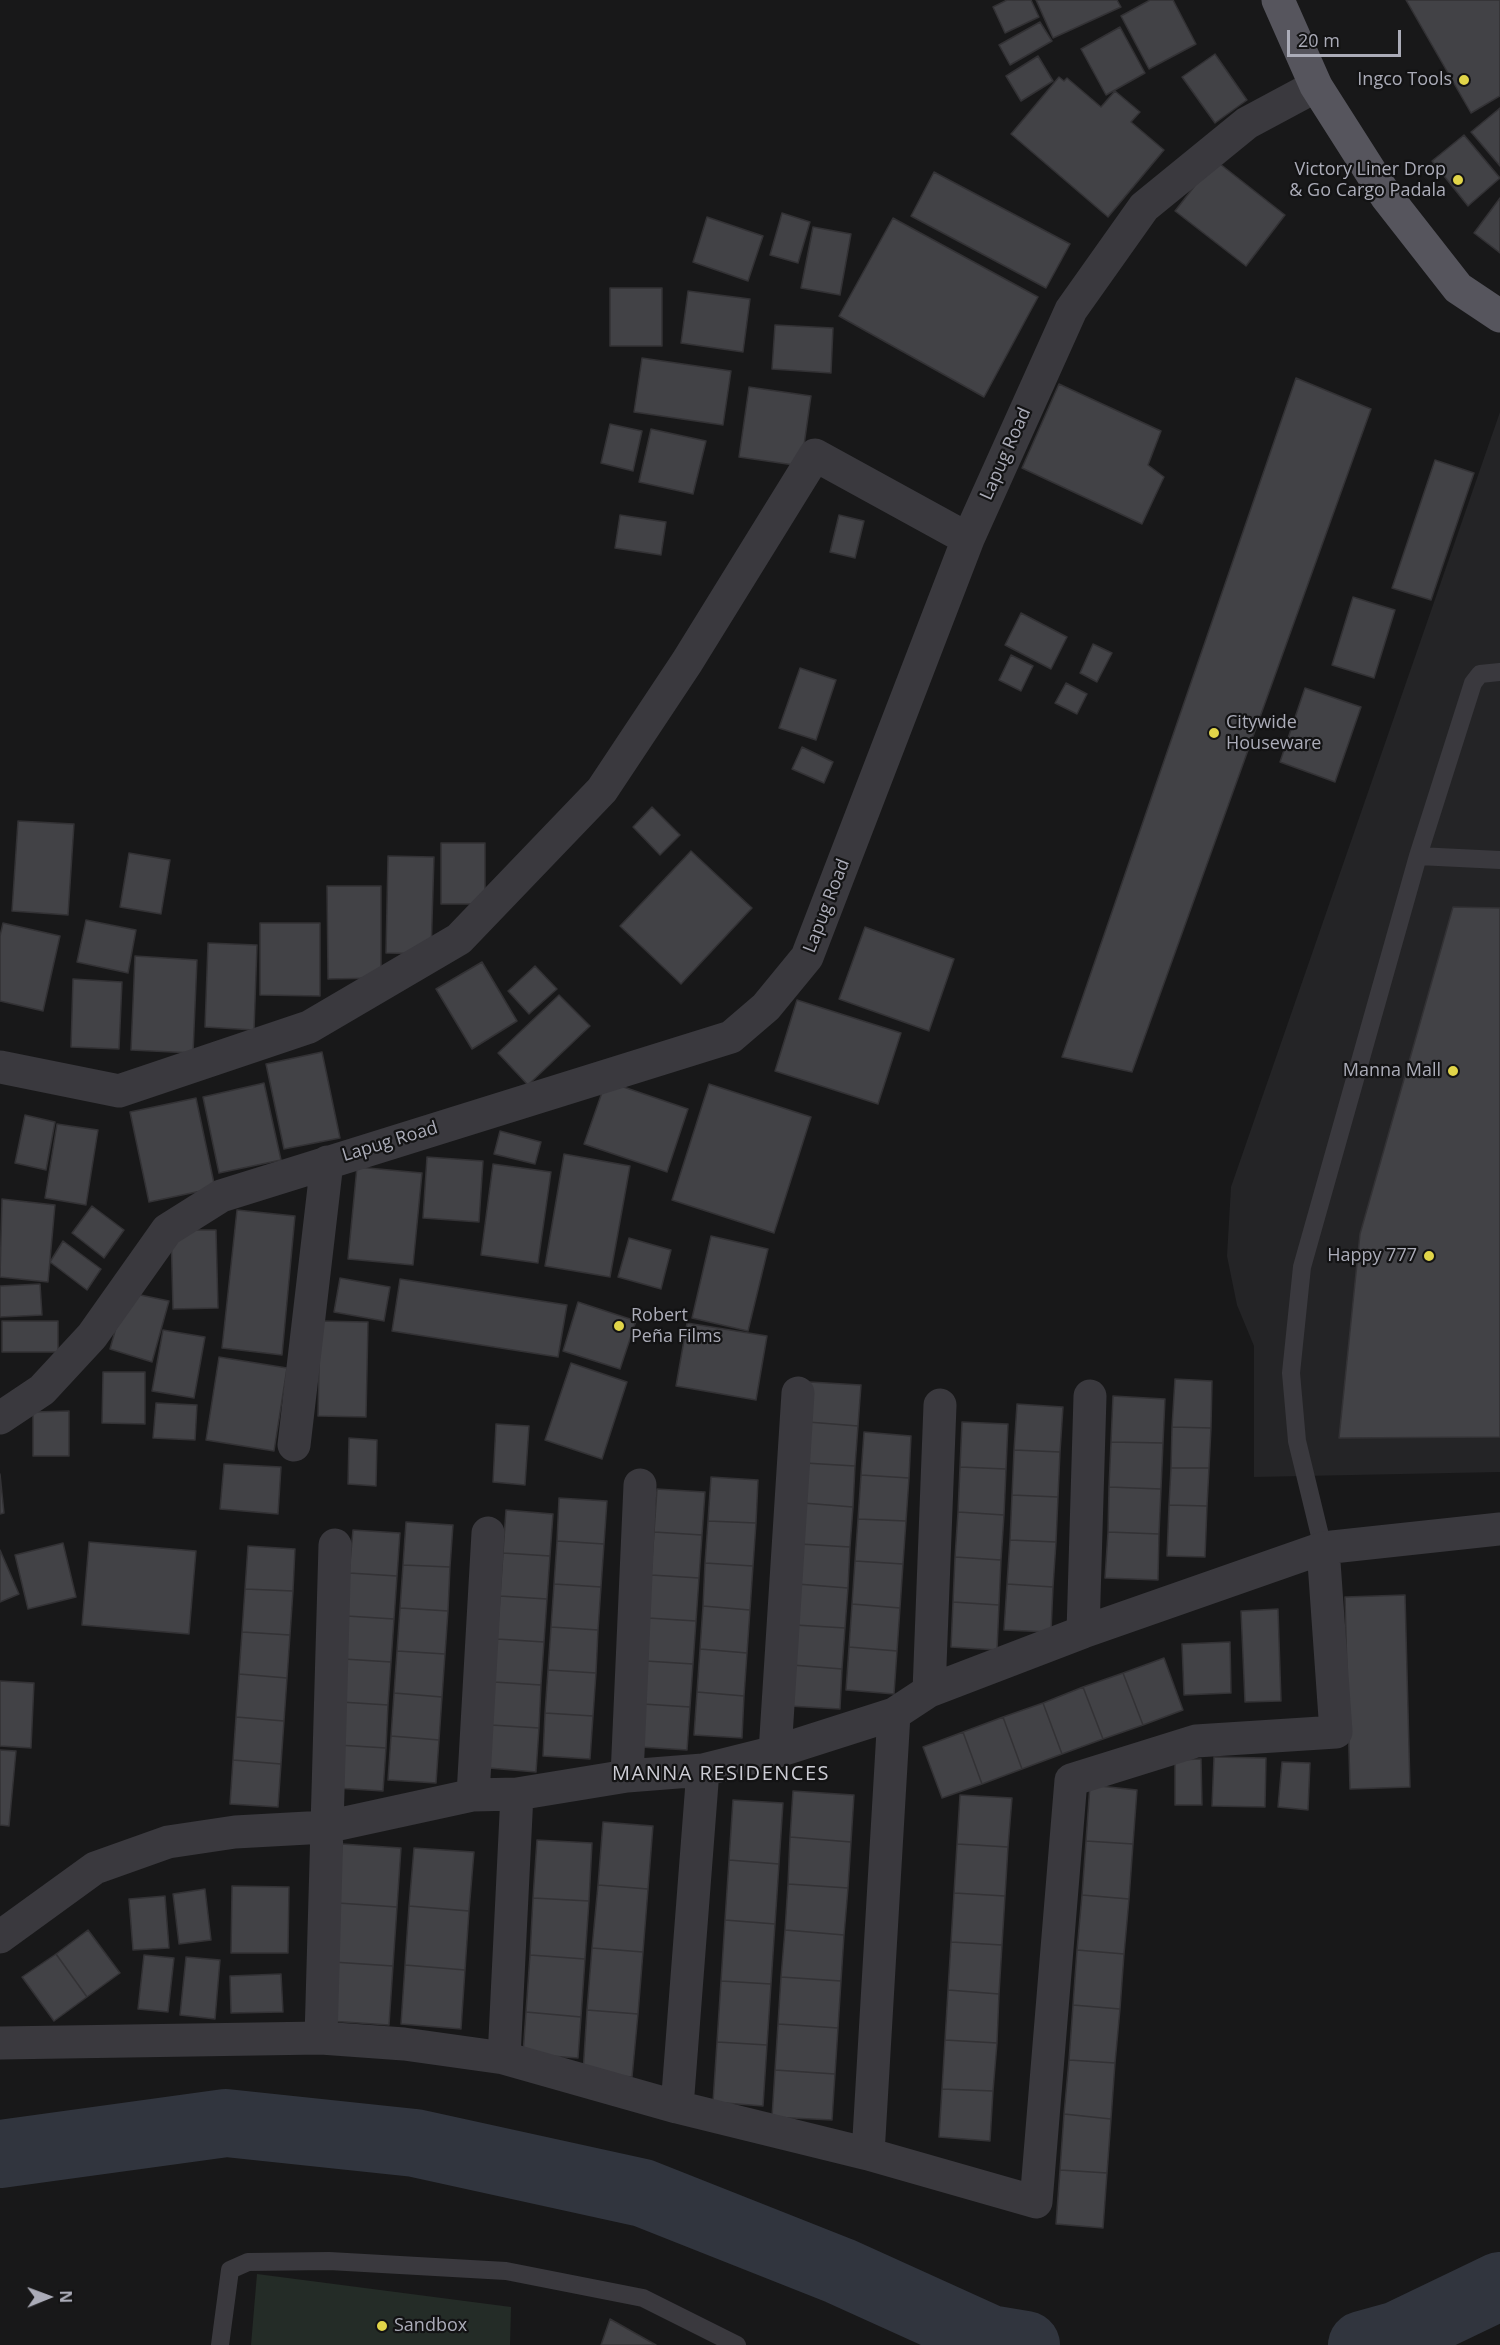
<!DOCTYPE html>
<meta charset="utf-8">
<style>
body{margin:0}
#map{position:relative;width:1500px;height:2345px;overflow:hidden;background:#181819;font-family:"Open Sans",sans-serif}
canvas{display:block}
.north{position:absolute;left:18px;top:2267px;width:60px;height:60px;-webkit-text-stroke:4px #131314;paint-order:stroke;rotate:89deg;font-size:16px;font-weight:700;line-height:24px;text-align:center;color:#abacb8}
.north::after{content:'';display:block;margin:auto;width:21px;height:27px;background:#abacb8;clip-path:polygon(50% 0,100% 100%,50% 72%,0 100%)}
.scale{position:absolute;left:1287px;top:30px;width:114px;height:27px;box-sizing:border-box;border:3px solid #abacb8;border-top:0;padding-left:8px;font-size:18px;line-height:21px;white-space:nowrap;color:#abacb8;-webkit-text-stroke:4px #131314;paint-order:stroke}
</style>
<div id="map">
<canvas width="1500" height="2345"></canvas>
<div class="north">N</div>
<div class="scale">20 m</div>
</div>
<script>
const ctx = document.querySelector('canvas').getContext('2d');
ctx.lineJoin = 'round';
function fillPath(path, color) {
  ctx.fillStyle = color;
  ctx.fill(path, 'evenodd');
}
function trace(path, color, width, dash) {
  ctx.strokeStyle = color;
  ctx.lineWidth = width;
  ctx.lineCap = dash ? 'butt' : 'round';
  ctx.setLineDash(dash || []);
  ctx.stroke(path);
}
function label(font, color, halo, rows, align = 'center') {
  ctx.font = font + ' "Open Sans",sans-serif';
  ctx.lineWidth = 4.5;
  ctx.setLineDash([]);
  ctx.textBaseline = 'middle';
  ctx.strokeStyle = halo;
  ctx.fillStyle = color;
  for (const [text, x, y, turn = 0] of rows) {
    ctx.save();
    ctx.translate(x, y);
    ctx.rotate((+turn || 0) * Math.PI / 180);
    ctx.textAlign = isNaN(turn) ? turn : align;
    if (halo) ctx.strokeText(text, 0, 0);
    ctx.fillText(text, 0, 0);
    ctx.restore();
  }
}
fillPath(new Path2D(`
 M1500 412V1472L1254 1477V1346L1237 1305 1227 1256 1231 1187Z`), '#242426');
fillPath(new Path2D(`
 M257 2274 511 2307 510 2345H251Z`), '#242c27');
trace(new Path2D(`
 M0 2154 226 2123 415 2143 643 2193 840 2271 990 2339 1026 2345
 M1362 2345 1398 2335 1500 2286`), '#31353e', 68);
const building = new Path2D(`
 M1007 0H1031L1039 17 1005 33 993 7Z
 M1036 0H1117L1121 7 1053 38Z
 M1150 0H1173L1196 44 1149 69 1121 16Z
 M1406 0H1500V96L1471 113Z
 M1040 22 1052 41 1010 65 999 45Z
 M1120 27 1145 73 1106 95 1081 49Z
 M1215 54 1247 100 1215 123 1182 77Z
 M1038 56 1053 81 1021 101 1006 76Z
 M1059 77 1064 81 1067 78 1101 107 1115 91 1140 112 1131 122 1164 150 1108 217 1011 134Z
 M1500 108V166L1471 132Z
 M1464 135 1500 178 1468 206 1432 161Z
 M1215 160 1285 215 1246 266 1175 211Z
 M934 172 1070 244 1046 288 911 216Z
 M1500 198V253L1474 233Z
 M782 213 810 222 798 263 770 255Z
 M707 217 763 236 748 281 693 262Z
 M893 218 1038 297 984 397 839 316Z
 M813 227 851 234 840 295 801 288Z
 M610 288H662V346H610Z
 M688 291 750 299 743 352 681 343Z
 M775 325 833 328 831 373 772 369Z
 M642 358 731 371 723 425 634 412Z
 M1296 378 1371 409 1132 1072 1062 1057Z
 M1059 384 1161 431 1148 465 1164 477 1142 524 1022 468Z
 M749 387 811 396 801 466 739 457Z
 M610 424 642 431 633 471 601 463Z
 M651 429 706 441 693 494 639 482Z
 M1435 460 1474 473 1431 600 1392 588Z
 M620 515 666 522 661 555 615 548Z
 M839 515 864 521 855 558 830 552Z
 M1353 597 1395 610 1374 678 1332 665Z
 M1021 613 1067 637 1051 669 1005 645Z
 M1093 644 1112 653 1097 682 1080 673Z
 M1011 655 1033 666 1021 691 999 680Z
 M800 668 836 680 816 740 779 728Z
 M1066 683 1087 694 1077 714 1055 703Z
 M1305 688 1361 707 1335 782 1280 762Z
 M802 747 833 762 824 783 792 769Z
 M652 807 680 835 660 855 633 827Z
 M18 821 74 824 68 915 12 911Z
 M441 843H485V904H441Z
 M691 851 752 908 681 984 620 926Z
 M129 853 170 860 161 914 120 907Z
 M388 856 434 857 431 954 386 953Z
 M327 886H381V978L328 979Z
 M1453 907 1500 908V1437L1339 1438 1360 1234Z
 M86 920 136 930 128 973 77 962Z
 M3 923 60 936 43 1011 0 1001V936Z
 M260 923H320V996L260 995Z
 M865 927 954 959 929 1031 839 999Z
 M208 943 257 945 254 1030 205 1027Z
 M135 956 197 960 193 1053 131 1050Z
 M482 962 517 1021 472 1049 436 989Z
 M535 966 557 989 529 1014 508 991Z
 M73 979 122 982 119 1049 71 1047Z
 M559 995 590 1026 528 1085 498 1053Z
 M797 1000 901 1033 878 1104 775 1071Z
 M322 1052 340 1138 284 1149 266 1064Z
 M606 1081 688 1109 667 1172 584 1144Z
 M264 1083 281 1160 219 1173 203 1097Z
 M709 1084 811 1117 774 1233 672 1200Z
 M196 1098 215 1188 149 1202 130 1112Z
 M25 1115 55 1122 46 1170 15 1163Z
 M57 1124 98 1130 86 1205 45 1198Z
 M500 1131 541 1142 535 1164 494 1154Z
 M564 1154 630 1166 610 1277 545 1266Z
 M427 1157 483 1161 479 1222 423 1218Z
 M493 1164 551 1172 538 1263 481 1255Z
 M357 1167 422 1173 413 1265 348 1259Z
 M2 1199 55 1205 48 1282 0 1277Z
 M92 1206 124 1230 104 1258 72 1233Z
 M237 1210 295 1216 282 1355 222 1348Z
 M171 1230H216L218 1308 173 1309Z
 M711 1236 768 1249 748 1331 692 1318Z
 M629 1238 671 1250 661 1289 618 1277Z
 M63 1241 101 1269 87 1290 50 1262Z
 M340 1278 390 1287 384 1321 334 1312Z
 M400 1279 567 1305 558 1357 392 1331Z
 M40 1284 42 1315 0 1317V1286Z
 M126 1292 169 1301 152 1362 110 1349Z
 M578 1302 636 1321 620 1369 563 1351Z
 M2 1321H58V1352H2Z
 M320 1321 368 1322 366 1417 318 1416Z
 M687 1323 767 1336 756 1400 676 1386Z
 M163 1330 205 1337 194 1398 152 1391Z
 M219 1357 287 1368 274 1451 206 1440Z
 M571 1363 627 1382 602 1459 545 1440Z
 M103 1372H145V1424L102 1423Z
 M1175 1379 1212 1381 1211 1428 1172 1427Z
 M810 1382 861 1385 858 1426 808 1422Z
 M1113 1396 1165 1399 1163 1443 1111 1442Z
 M156 1403 197 1405 195 1440 153 1438Z
 M1017 1404 1063 1407 1060 1452 1014 1450Z
 M69 1411V1456H33V1412Z
 M808 1422 858 1426 855 1466 805 1463Z
 M962 1422 1008 1424 1006 1469 960 1467Z
 M496 1424 529 1426 525 1485 493 1482Z
 M1172 1427 1211 1428 1209 1468H1171Z
 M864 1432 911 1436 909 1478 861 1475Z
 M349 1438 377 1440 376 1486 348 1484Z
 M1111 1442 1163 1443 1161 1489 1109 1487Z
 M1014 1450 1060 1452 1058 1497 1012 1495Z
 M805 1463 855 1466 853 1507 803 1503Z
 M224 1464 281 1467 278 1514 220 1509Z
 M960 1467 1006 1469 1004 1515 958 1512Z
 M1171 1468H1209L1207 1506 1169 1505Z
 M0 1474 4 1513 0 1514Z
 M861 1475 909 1478 906 1521 858 1519Z
 M711 1477 758 1480 756 1523 708 1521Z
 M1109 1487 1161 1489 1159 1534 1108 1532Z
 M657 1489 705 1492 702 1535 654 1532Z
 M1012 1495 1058 1497 1056 1542 1010 1540Z
 M559 1498 607 1501 604 1544 557 1541Z
 M803 1503 853 1507 850 1547 800 1544Z
 M1169 1505 1207 1506 1205 1557 1167 1556Z
 M506 1510 553 1514 550 1556 503 1553Z
 M958 1512 1004 1515 1001 1560 955 1557Z
 M858 1519 906 1521 903 1564 855 1561Z
 M708 1521 756 1523 753 1566 705 1563Z
 M406 1522 453 1525 450 1567 403 1565Z
 M353 1530 400 1533 397 1576 349 1573Z
 M654 1532 702 1535 699 1578 651 1575Z
 M1108 1532 1159 1534 1158 1580 1105 1578Z
 M1010 1540 1056 1542 1053 1587 1007 1584Z
 M557 1541 604 1544 601 1587 554 1584Z
 M89 1542 196 1551 189 1634 82 1625Z
 M63 1543 76 1597 28 1609 15 1555Z
 M800 1544 850 1547 848 1588 797 1584Z
 M248 1546 295 1549 293 1591 245 1589Z
 M0 1550 19 1594 0 1602Z
 M503 1553 550 1556 547 1599 500 1596Z
 M955 1557 1001 1560 999 1605 953 1602Z
 M855 1561 903 1564 900 1608 852 1604Z
 M705 1563 753 1566 750 1610 703 1606Z
 M403 1565 450 1567 448 1611 400 1608Z
 M349 1573 397 1576 394 1619 347 1616Z
 M651 1575 699 1578 696 1621 648 1618Z
 M554 1584 601 1587 598 1630 551 1627Z
 M797 1584 848 1588 845 1628 795 1625Z
 M1007 1584 1053 1587 1051 1632 1004 1630Z
 M245 1589 293 1591 290 1635 242 1632Z
 M1405 1595 1410 1787 1350 1789 1345 1597Z
 M500 1596 547 1599 544 1642 497 1639Z
 M953 1602 999 1605 997 1650 951 1647Z
 M852 1604 900 1608 897 1651 849 1647Z
 M703 1606 750 1610 747 1653 700 1649Z
 M400 1608 448 1611 445 1654 397 1651Z
 M1278 1609 1281 1701 1245 1702 1241 1611Z
 M347 1616 394 1619 391 1662 344 1659Z
 M648 1618 696 1621 693 1664 646 1661Z
 M795 1625 845 1628 842 1669 792 1665Z
 M551 1627 598 1630 596 1673 548 1670Z
 M242 1632 290 1635 287 1678 239 1674Z
 M497 1639 544 1642 541 1685 494 1682Z
 M1230 1642 1231 1693 1184 1695 1182 1644Z
 M849 1647 897 1651 894 1694 846 1690Z
 M700 1649 747 1653 744 1696 697 1692Z
 M397 1651 445 1654 442 1697 394 1693Z
 M1164 1658 1183 1710 1143 1725 1123 1673Z
 M344 1659 391 1662 388 1705 341 1702Z
 M646 1661 693 1664 690 1707 643 1704Z
 M792 1665 842 1669 840 1709 789 1706Z
 M548 1670 596 1673 593 1716 545 1713Z
 M1123 1673 1143 1725 1103 1739 1083 1687Z
 M239 1674 287 1678 284 1721 236 1717Z
 M0 1681 34 1683 31 1748 0 1746Z
 M494 1682 541 1685 539 1728 491 1725Z
 M1083 1687 1103 1739 1062 1754 1043 1703Z
 M697 1692 744 1696 742 1738 694 1735Z
 M394 1693 442 1697 439 1740 391 1736Z
 M341 1702 388 1705 386 1748 338 1745Z
 M1043 1703 1062 1754 1022 1769 1003 1717Z
 M643 1704 690 1707 687 1750 640 1747Z
 M545 1713 593 1716 590 1759 543 1756Z
 M236 1717 284 1721 281 1764 233 1760Z
 M1003 1717 1022 1769 982 1784 963 1732Z
 M491 1725 539 1728 536 1772 489 1768Z
 M963 1732 982 1784 942 1798 923 1747Z
 M391 1736 439 1740 436 1783 388 1780Z
 M338 1745 386 1748 383 1791 336 1788Z
 M0 1750 16 1751 9 1826 0 1825Z
 M1214 1757 1266 1758 1265 1807 1212 1806Z
 M1201 1759 1202 1805H1175V1760Z
 M233 1760 281 1764 278 1807 230 1804Z
 M1282 1762 1310 1763 1308 1810 1278 1807Z
 M1090 1785 1137 1790 1133 1844 1086 1841Z
 M793 1791 854 1795 851 1842 790 1837Z
 M960 1795 1012 1798 1008 1847 957 1844Z
 M733 1800 783 1803 779 1864 729 1860Z
 M603 1822 653 1826 648 1889 598 1885Z
 M790 1837 851 1842 848 1888 788 1884Z
 M537 1840 592 1843 589 1901 533 1898Z
 M1086 1841 1133 1844 1129 1899 1082 1895Z
 M342 1844 401 1848 397 1907 338 1903Z
 M957 1844 1008 1847 1005 1896 954 1893Z
 M414 1848 474 1852 469 1911 409 1906Z
 M729 1860 779 1864 775 1924 725 1920Z
 M788 1884 848 1888 844 1935 785 1930Z
 M598 1885 648 1889 643 1952 592 1948Z
 M232 1886 289 1887 288 1953H231Z
 M205 1889 211 1940 179 1944 173 1894Z
 M954 1893 1005 1896 1002 1945 951 1942Z
 M1082 1895 1129 1899 1124 1954 1077 1950Z
 M165 1896 169 1948 133 1950 129 1899Z
 M533 1898 589 1901 585 1959 530 1955Z
 M338 1903 397 1907 393 1966 333 1962Z
 M409 1906 469 1911 465 1970 405 1965Z
 M725 1920 775 1924 771 1984 721 1981Z
 M88 1930 120 1973 87 1997 56 1954Z
 M785 1930 844 1935 841 1981 781 1977Z
 M951 1942 1002 1945 999 1994 948 1990Z
 M592 1948 643 1952 638 2014 587 2010Z
 M1077 1950 1124 1954 1120 2009 1073 2005Z
 M56 1954 87 1997 54 2021 22 1977Z
 M144 1955 174 1958 168 2012 138 2009Z
 M530 1955 585 1959 581 2017 526 2012Z
 M186 1957 220 1960 215 2019 180 2015Z
 M333 1962 393 1966 389 2025 329 2021Z
 M405 1965 465 1970 461 2029 401 2024Z
 M281 1974 283 2012 231 2013 230 1976Z
 M781 1977 841 1981 838 2028 778 2024Z
 M721 1981 771 1984 767 2045 717 2042Z
 M948 1990 999 1994 997 2043 945 2040Z
 M1073 2005 1120 2009 1115 2063 1069 2060Z
 M587 2010 638 2014 632 2077 583 2073Z
 M526 2012 581 2017 578 2058 523 2054Z
 M778 2024 838 2028 835 2074 775 2070Z
 M945 2040 997 2043 993 2091 942 2089Z
 M717 2042 767 2045 763 2106 713 2102Z
 M1069 2060 1115 2063 1111 2119 1064 2114Z
 M775 2070 835 2074 832 2120 772 2117Z
 M942 2089 993 2091 990 2141 939 2137Z
 M1064 2114 1111 2119 1107 2173 1060 2170Z
 M1060 2170 1107 2173 1103 2228 1056 2224Z
 M610 2319 656 2345H601Z`);
fillPath(building, '#424246');
trace(building, '#333235', 1.5);
trace(new Path2D(`
 M1418 856 1500 860
 M1323 1548 1297 1441 1291 1373 1302 1267 1418 856 1473 683 1480 674 1500 672
 M220 2345 230 2270 248 2262 329 2261 506 2271 643 2298 737 2345`), '#3a393e', 18);
trace(new Path2D(`
 M0 1067 119 1091 309 1027 459 939 602 790 687 662 815 455 968 539
 M0 1418 42 1390 92 1336 167 1230 221 1196 731 1037 766 1007 807 957 968 539 1071 310 1144 207 1247 123 1316 86
 M294 1445 327 1162
 M1083 1632 1090 1396
 M929 1691 940 1405
 M775 1752 798 1393
 M627 1776 640 1485
 M473 1795 488 1533
 M0 1937 95 1868 168 1842 235 1832 326 1827 473 1795 517 1794 627 1776 703 1770 775 1752 894 1714 929 1691 1083 1632 1323 1548 1500 1529
 M321 2038 335 1545
 M0 2043 321 2038 404 2044 504 2058 677 2107 868 2154 1036 2202 1071 1780 1196 1741 1336 1732 1323 1548
 M504 2058 517 1794
 M677 2107 703 1770
 M868 2154 894 1714`), '#3a393e', 33);
trace(new Path2D(`
 M1278 0 1316 86 1386 196 1458 288 1500 316`), '#56555d', 33);
for (const [x, y, r, color] of [
 [1464,80,6,"#e1d549"],
 [1458,180,6,"#e1d549"],
 [1214,733,6,"#e1d549"],
 [1453,1071,6,"#e1d549"],
 [1429,1256,6,"#e1d549"],
 [619,1326,6,"#e1d549"],
 [382,2326,6,"#e1d549"]
]) {
  const dot = new Path2D();
  dot.arc(x, y, r, 0, 2 * Math.PI);
  ctx.fillStyle = color;
  ctx.fill(dot);
  trace(dot, '#131314', 2);
}
label('18px', '#abacb8', '#131314', [
 ["Ingco Tools",1452,80],
 ["Victory Liner Drop",1446,170],
 ["& Go Cargo Padala",1446,191],
 ["Citywide",1226,723,"left"],
 ["Houseware",1226,744,"left"],
 ["Manna Mall",1441,1071],
 ["Happy 777",1417,1256],
 ["Robert",631,1316,"left"],
 ["Peña Films",631,1337,"left"],
 ["Sandbox",394,2326,"left"]
], 'right');
label('18px', '#abacb8', '#131314', [
 ["Lapug Road",1006,454,-66],
 ["Lapug Road",827,906,-69],
 ["Lapug Road",390,1142,-17]
]);
ctx.letterSpacing = '1.5px';
label('20px', '#ccccd4', '#131314', [
 ["MANNA RESIDENCES",721,1774]
]);
ctx.letterSpacing = '0px';
</script>
